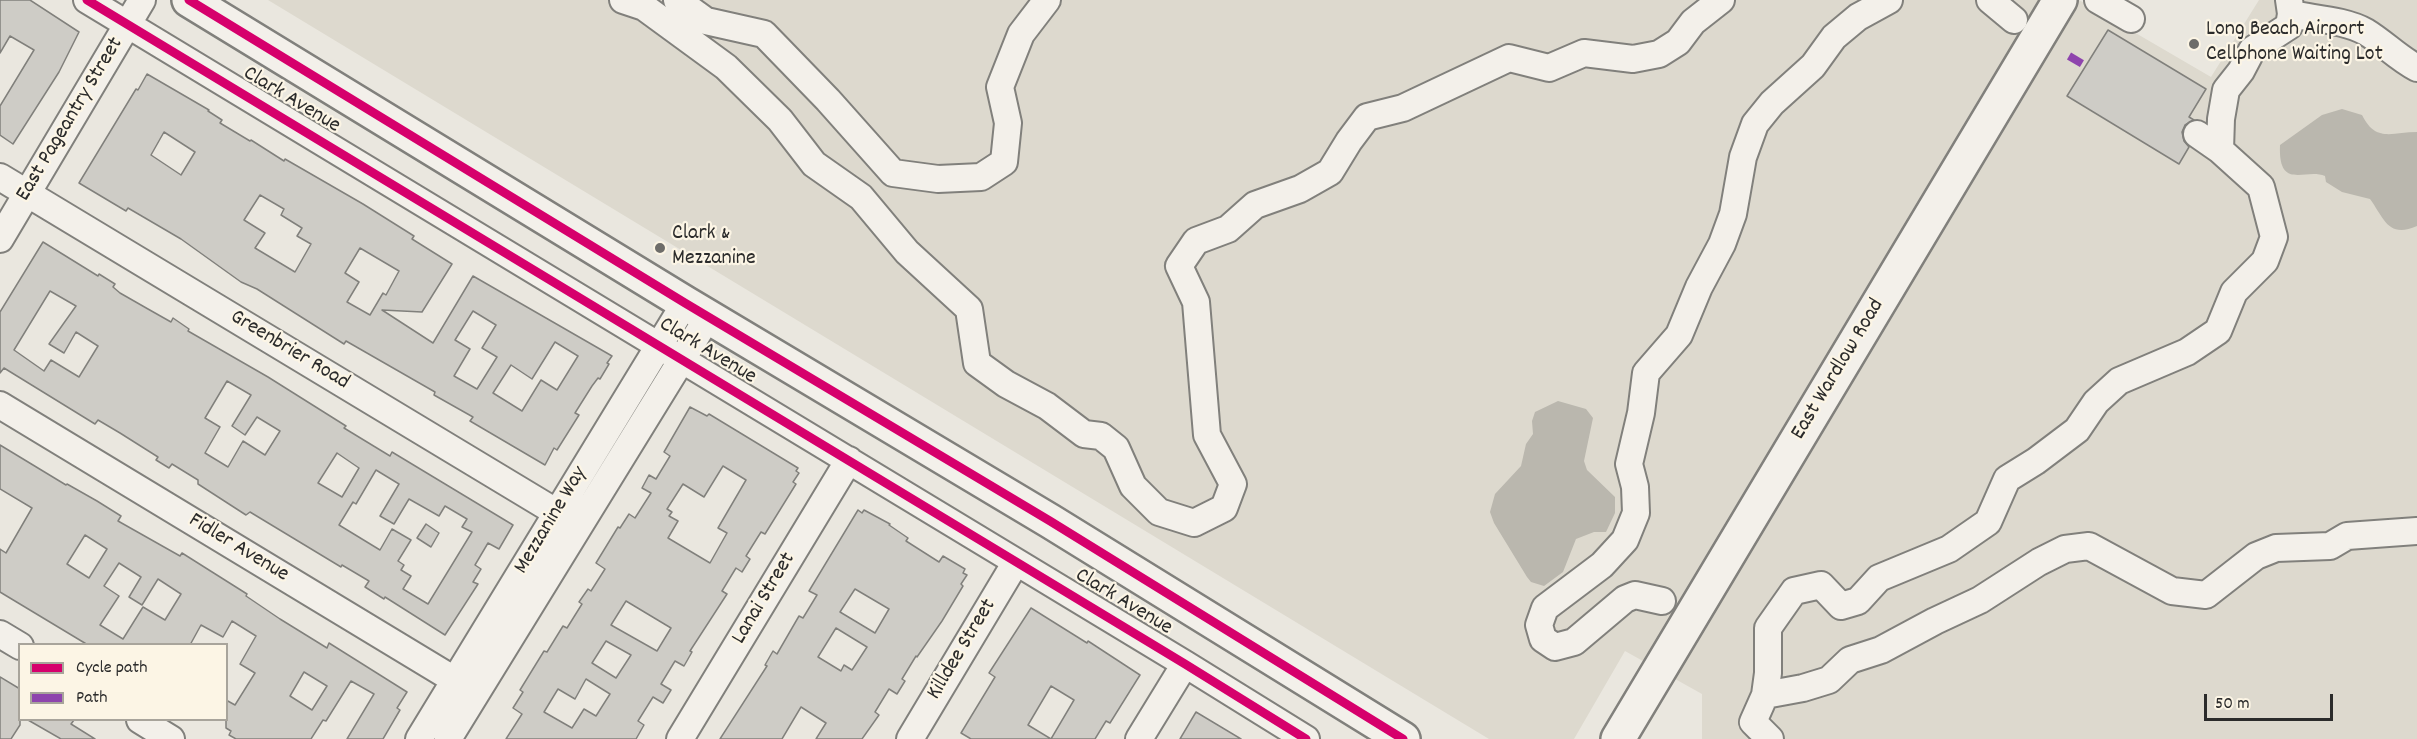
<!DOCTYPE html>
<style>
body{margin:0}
#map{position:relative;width:2417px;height:739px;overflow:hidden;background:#eae7df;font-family:Dekko,sans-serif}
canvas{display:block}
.legend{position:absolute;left:18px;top:643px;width:210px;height:78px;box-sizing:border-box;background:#fcf5e5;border:2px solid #a8a49b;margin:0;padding:8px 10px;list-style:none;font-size:18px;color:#2b2b2b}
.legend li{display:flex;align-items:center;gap:12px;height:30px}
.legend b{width:30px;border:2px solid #a8a49b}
.scale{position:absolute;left:2204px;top:694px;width:129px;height:27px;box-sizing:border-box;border:3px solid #2b2b2b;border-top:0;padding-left:8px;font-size:18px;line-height:21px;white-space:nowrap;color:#2b2b2b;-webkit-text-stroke:4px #fcf5e5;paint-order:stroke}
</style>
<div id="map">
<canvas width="2417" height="739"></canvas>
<ul class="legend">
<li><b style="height:8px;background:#d6006c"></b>Cycle path</li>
<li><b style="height:8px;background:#8e44ad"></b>Path</li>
</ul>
<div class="scale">50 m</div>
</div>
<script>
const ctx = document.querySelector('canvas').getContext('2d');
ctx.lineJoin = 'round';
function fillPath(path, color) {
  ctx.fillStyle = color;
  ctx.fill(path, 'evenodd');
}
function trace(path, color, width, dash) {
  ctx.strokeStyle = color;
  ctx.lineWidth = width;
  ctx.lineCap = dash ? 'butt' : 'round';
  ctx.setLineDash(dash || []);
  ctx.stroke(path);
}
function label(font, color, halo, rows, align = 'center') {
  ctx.font = font + ' Dekko,sans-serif';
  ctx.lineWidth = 4.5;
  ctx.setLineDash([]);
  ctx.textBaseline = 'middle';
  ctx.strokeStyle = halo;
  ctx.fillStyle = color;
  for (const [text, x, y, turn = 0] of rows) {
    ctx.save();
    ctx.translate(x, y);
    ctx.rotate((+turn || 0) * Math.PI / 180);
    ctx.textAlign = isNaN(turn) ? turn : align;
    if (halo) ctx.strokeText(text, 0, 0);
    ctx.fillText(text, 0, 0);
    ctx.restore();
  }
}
fillPath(new Path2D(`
 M268 0H2079L2211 77 2259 0H2417V739H1702V694L1625 651 1574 739H1489Z`), '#ddd9ce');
fillPath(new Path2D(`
 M2342 109 2362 115C2376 143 2392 132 2417 132V226C2388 239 2384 218 2370 199L2342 192 2326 182 2325 176C2305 168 2278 191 2280 145L2322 115Z
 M1558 401 1586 409 1593 418 1584 461 1587 470 1615 497V513L1606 532H1594L1576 539 1563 572 1544 586 1531 582 1527 577 1494 523 1490 512 1495 494 1521 466 1526 444 1533 434 1532 421 1535 412Z`), '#bab7ae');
const building = new Path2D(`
 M0 0H30L79 32 59 72 13 144 0 135V106L34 50 10 36 0 53Z
 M2108 30 2206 89 2189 117 2194 120 2185 125 2182 132 2184 141 2189 147 2179 164 2067 96Z
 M147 74 209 110 208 111 222 120 220 123 250 141 251 140 284 161 285 159 363 204 414 236 412 239 452 264 422 312 382 310 433 343 473 276 612 356 607 363 609 364 600 379 598 378 592 386 575 413 579 415 557 450 554 448 545 465 470 421 473 417 434 395 435 392 346 341 344 344 257 289 241 282 181 239 128 208 126 211 79 183 136 89 138 90ZM164 132 195 152 181 175 151 155ZM260 195 284 209 281 215 302 228 297 236 311 244 295 272 255 248 265 233 244 220ZM360 248 399 271 386 295 383 293 370 315 347 302 359 282 345 273ZM473 311 496 325 482 348 497 357 477 389 454 376 470 349 455 340ZM555 342 578 356 557 390 541 380 522 411 493 393 511 365 532 379Z
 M43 242 98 276 99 274 115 284 113 287 120 293 148 309 171 322 173 318 189 329 188 331 268 377 346 426 344 428 390 456 392 452 513 525 499 549 488 543 475 565 481 569 473 582 478 584 445 635 385 597 384 599 365 587 369 581 342 565 341 567 250 512 246 515 198 484V480L172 464 169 468 156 460 158 457 120 433 98 420 95 424 4 368 0 373V312ZM50 291 76 306 49 344 64 353 76 332 98 346 79 377 51 360 44 371 14 350ZM227 381 251 395 232 426 245 435 257 417 280 431 265 455 243 441 228 467 205 453 220 427 205 418ZM337 453 359 468 342 497 318 483ZM376 470 399 484 380 516 394 524 409 499 439 516 445 506 467 519 462 527 472 532 428 604 403 589 411 576 401 570 404 565 398 561 411 540 392 529 380 550 339 525 353 502 356 504Z
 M690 407 707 416 709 414 798 468 796 471 799 473 793 482 796 484 765 534 761 532 746 556 750 559 742 572 736 568 722 591 727 594 690 651 692 652 684 666 675 661 661 684 671 690 663 703 653 697 638 721 644 725 636 739H506L522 714 513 708 523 692 520 690 544 651 547 652 563 626 567 628 582 604 579 602 588 589 591 591 605 569 596 563 618 527 620 528 629 514 635 518 651 493 642 488 649 475 656 479 670 456 664 452ZM723 466 746 480 718 528 727 533 710 563 668 538 678 521 669 516 672 512 667 509 683 484 704 497ZM626 601 671 628 657 651 611 625ZM606 641 631 655 616 678 592 663ZM586 679 610 694 596 716 584 709 572 728 544 712 558 689 575 699Z
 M0 445 66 485 67 484 97 501 121 516 118 521 180 556 182 553 247 594 246 596 280 619 327 648 329 643 407 692 397 708 400 710 383 739H347L374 694 351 681 326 721 323 720 311 739H236L229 735 231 731 226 728V700L235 705 255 673 240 664 256 636 232 621 223 637 201 625 190 645H88L0 592V549L6 553 32 508 0 489ZM85 535 107 549 89 578 67 564ZM119 563 141 577 129 597 142 605 158 579 181 594 165 620 143 607 123 639 100 625 119 596 104 586ZM304 672 327 686 312 710 290 696Z
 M858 510 862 513 864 510 890 524 889 525 908 538 906 541 939 562 943 556 965 569 963 573 967 575 961 584 963 586 942 621 917 657 916 656 902 679 905 681 897 694 889 689 875 712 879 715 862 739H816L826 723 801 707 782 739H720L767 666 765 665 773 651 777 654 799 616 803 618 817 595 809 591ZM855 589 889 609 875 633 840 612ZM836 628 867 647 852 670 844 665 841 671 818 657Z
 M426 524 439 533 431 547 417 538Z
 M1031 608 1087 643 1088 641 1140 675 1110 723 1106 721 1095 739H1051L1074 700 1051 686 1028 725 1051 739H971L961 733 995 677 989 673Z
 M0 677 20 689V725L11 739H0Z
 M1196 712 1241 739H1180Z
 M28 720H74L71 724 95 739H61Z`);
fillPath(building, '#ceccc6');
trace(building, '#81807c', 1.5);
const minor = new Path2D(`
 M87 0 1185 664 1306 739
 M623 0 644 7 726 67 780 120 814 164 861 197 907 252 969 309 977 363 1006 384 1047 406 1084 434 1101 436 1116 448 1133 486 1159 512 1194 523 1224 508 1233 484 1207 435 1196 302 1179 266 1196 241 1228 229 1255 205 1300 189 1330 172 1349 141 1367 117 1403 108 1509 58 1549 68 1584 53 1633 59 1659 54 1678 42 1693 22 1721 0
 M677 0 706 21 764 34 828 100 893 173 938 179 981 177 1004 162 1008 123 1000 87 1021 34 1047 0
 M1990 0 2014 20
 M2098 0 2131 19
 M2291 14C2314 19 2345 20 2366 32 2384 43 2398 58 2417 68
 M2220 150 2221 119 2226 90 2241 71 2252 50 2289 26 2291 14 2289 0
 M0 177 579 526
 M0 239 142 0
 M0 405 476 693
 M1662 601 1635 595 1625 599 1574 642 1555 647 1543 639 1539 625 1545 608 1602 565 1625 540 1636 513 1635 487 1629 464 1641 413 1646 373 1679 335 1699 287 1722 244 1733 214 1743 157 1755 124 1772 103 1813 66 1834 37 1858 17 1889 0
 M0 634 20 646
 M1765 695 1803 688 1829 680 1850 660 1881 650 1935 621 1980 600 2039 562 2065 549 2089 546 2172 591 2206 595 2256 556 2276 548 2330 546 2347 536 2417 531
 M140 720 171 739
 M419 739 685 303
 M448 739 708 317
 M680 739 849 460
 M910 739 1016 562
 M1139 739 1185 664
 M1770 739 1753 722 1765 695 1768 673V628L1794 591 1821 585 1841 606 1858 601 1879 578 1949 549 1988 522 2007 479 2036 461 2077 430 2096 402 2119 381 2187 352 2218 331 2234 292 2265 261 2274 237 2261 187 2220 150 2197 134`);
const major = new Path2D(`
 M189 0 685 303 1050 521 1403 739
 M1618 739 2060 0`);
trace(minor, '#81807c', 30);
trace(major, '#81807c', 38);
trace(minor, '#f3f0ea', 26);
trace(major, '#f3f0ea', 33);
trace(new Path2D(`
 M2069 56 2086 66`), '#8e44ad', 8, [15, 8]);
trace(new Path2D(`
 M87 0 1185 664 1306 739
 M189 0 685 303 1050 521 1403 739`), '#d6006c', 9);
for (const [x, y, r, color] of [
 [2194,44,6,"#6e6d6a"],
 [660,248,6,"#6e6d6a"]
]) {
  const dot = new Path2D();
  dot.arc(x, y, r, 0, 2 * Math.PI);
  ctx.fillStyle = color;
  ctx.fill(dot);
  trace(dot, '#fcf5e5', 2);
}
label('22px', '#2b2b2b', '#fcf5e5', [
 ["Long Beach Airport",2206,31],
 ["Cellphone Waiting Lot",2206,56],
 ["Clark &",672,235],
 ["Mezzanine",672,260]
], 'left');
label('22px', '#2b2b2b', '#fcf5e5', [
 ["Clark Avenue",291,101,31],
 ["East Pageantry Street",71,120,-59],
 ["Greenbrier Road",289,351,31],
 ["Clark Avenue",707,352,31],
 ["East Wardlow Road",1839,370,-59],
 ["Mezzanine Way",552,521,-59],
 ["Fidler Avenue",238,549,31],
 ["Lanai Street",765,599,-59],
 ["Clark Avenue",1123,603,31],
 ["Killdee Street",963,650,-59]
]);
</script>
